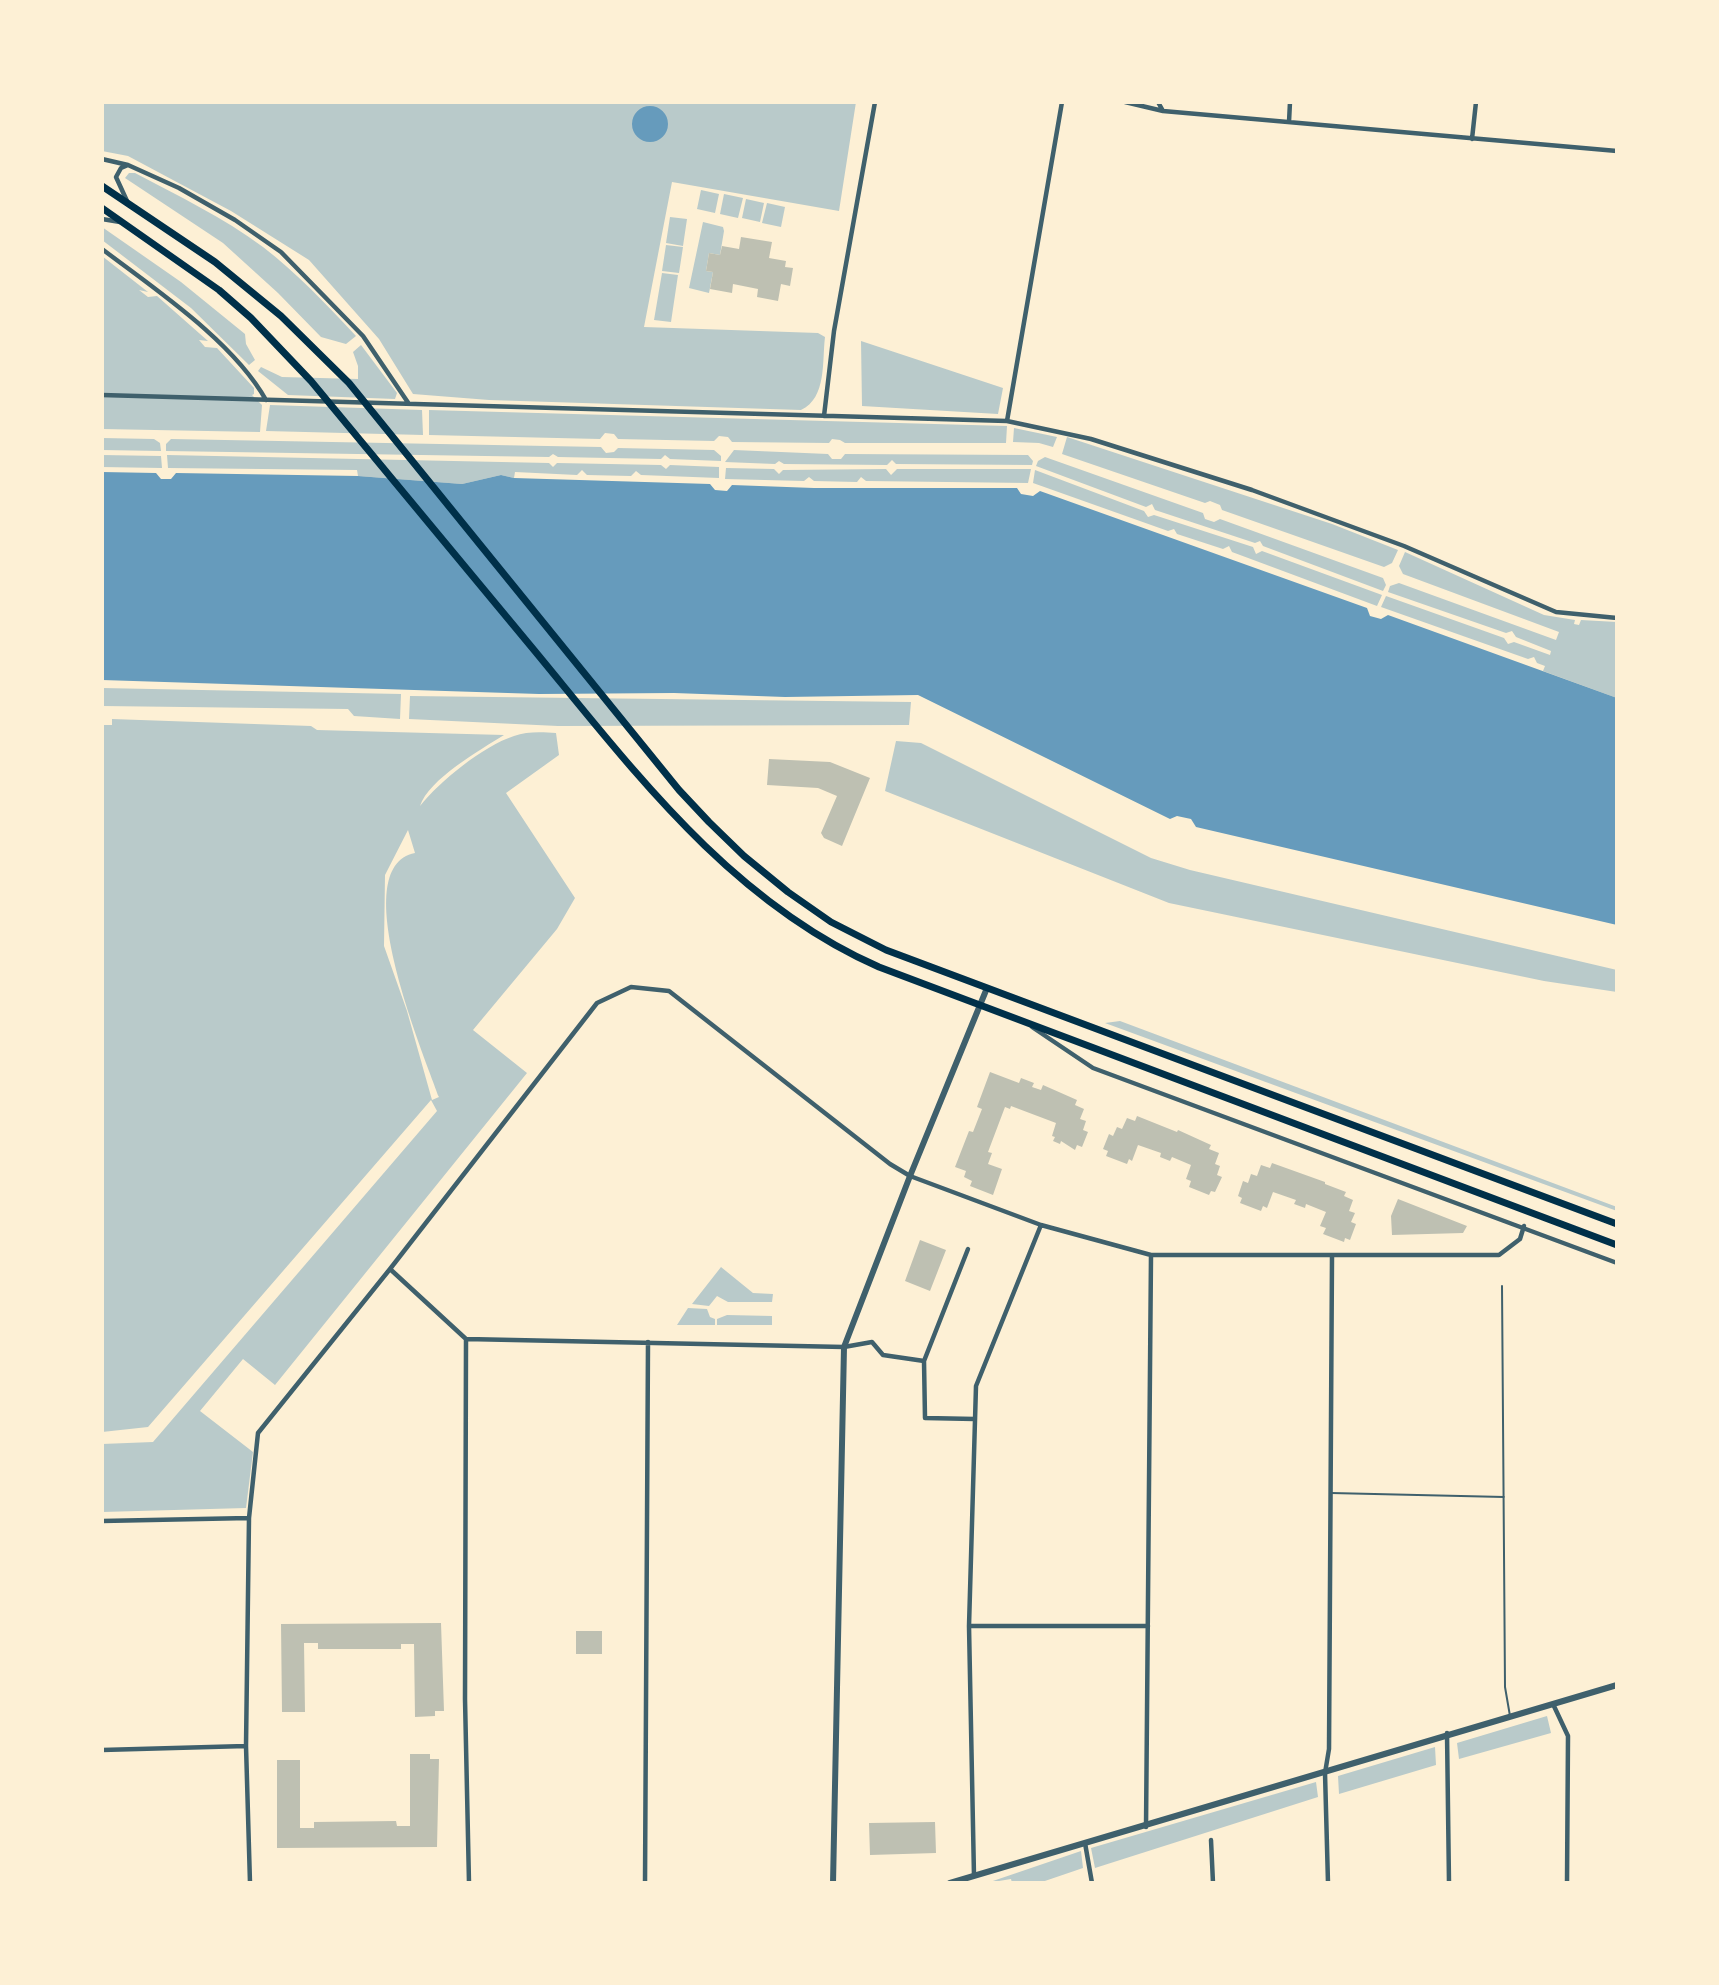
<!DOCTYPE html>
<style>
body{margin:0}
#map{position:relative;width:1719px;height:1985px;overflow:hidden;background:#fdf0d5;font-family:Overpass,sans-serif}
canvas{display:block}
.frame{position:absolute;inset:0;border:104px solid #fdf0d5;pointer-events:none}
</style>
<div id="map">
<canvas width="1719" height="1985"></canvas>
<div class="frame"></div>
</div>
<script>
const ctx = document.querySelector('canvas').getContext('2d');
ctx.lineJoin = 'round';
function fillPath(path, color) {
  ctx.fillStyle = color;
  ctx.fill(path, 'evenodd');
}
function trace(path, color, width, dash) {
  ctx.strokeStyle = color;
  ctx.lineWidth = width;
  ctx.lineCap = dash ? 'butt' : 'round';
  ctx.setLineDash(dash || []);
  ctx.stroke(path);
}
fillPath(new Path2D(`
 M102 102H856L839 211 672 182 644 327 818 333 825 337C822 361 827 398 801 410L489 400 413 394 379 339 309 260 231 211 128 156 102 151Z
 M129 173H135C178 196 223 217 263 247 297 273 326 304 356 336L346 344 321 337 278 293 223 243 125 178Z
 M701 190 719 194 715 213 697 209Z
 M724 194 743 198 738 218 720 214Z
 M746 199 764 203 760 222 742 218Z
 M767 203 785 207 781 227 762 223Z
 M670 217 687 219 683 246 666 243Z
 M703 222 723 227 724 231 720 255 709 253 706 271 713 272 709 293 689 288Z
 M102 227 181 282 245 334 246 344 255 360 249 365 191 308 102 240Z
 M666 245 683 247 679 273 662 271Z
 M102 256 148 292 139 290 148 297 157 296 208 341 199 340 205 347 217 348 254 388V394L252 395 262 405 260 432 102 429Z
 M662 273 678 275 671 322 654 320Z
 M861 341 1003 388 998 414 862 406Z
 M361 345 397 393 395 399 288 395 258 371 261 367 282 377 358 379V366L353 352Z
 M270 405 422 410 423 435 266 431Z
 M429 410 1007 426 1006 443H845L840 440 832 439 829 443 732 442 728 437 719 436 714 441 618 439 614 434 605 433 600 439 429 435Z
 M1014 428 1057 437 1053 447 1039 443 1013 442Z
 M1067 437 1332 524 1398 550 1392 563 1384 567 1222 510 1220 505 1210 501 1205 503 1062 454Z
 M102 438 154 439 160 443 161 451 102 450Z
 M171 439 601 447 606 453 614 452 618 448 714 450 721 456V461L670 459 665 455 661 459 558 457 553 454 549 457 166 451V444Z
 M734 450 828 454 832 459H841L845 454 1028 455 1033 461 1032 465 896 464 892 460 887 465 784 464 779 461 775 464 725 462Z
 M102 455 161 456 162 468 102 467Z
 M167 455 549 463 553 467 557 463 661 465 666 469 670 465 719 467V478L641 475 636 471 631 476 587 475 582 470 577 475 515 472 514 478 501 475 462 484 358 476 357 470 168 468Z
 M1045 457 1203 513 1205 519 1214 522 1220 519 1383 578 1386 585 1383 591 1263 546 1260 541 1255 543 1155 510 1152 504 1146 507 1036 466 1038 461Z
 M726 468 774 469 779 474 783 470 886 469 891 475 897 469H1031L1028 483 866 481 861 477 857 482 814 481 809 477 804 481 725 479Z
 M1035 470 1144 511 1148 517 1154 515 1253 547 1256 554 1262 551 1382 595 1377 606 1232 552 1229 546 1223 549 1177 534 1174 529 1168 531 1033 483Z
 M1405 552 1544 615 1575 620 1574 624 1579 625 1581 620 1617 622V698L1543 671 1545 666 1537 663 1534 657 1528 659 1381 607 1386 596 1504 638 1508 644 1514 642 1550 655 1551 651 1516 637 1512 631 1506 633 1388 592 1390 586 1399 583 1556 640 1559 632 1403 574 1399 566Z
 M102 688 401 694 400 719 354 716 348 709 102 706Z
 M410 696 911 702 909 725 558 726 409 719Z
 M112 719 311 726 317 730 504 735C480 750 429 779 420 806 440 781 483 746 514 736 527 731 543 732 556 733L559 755 506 793 575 898 557 929 473 1030 527 1073 275 1385 243 1359 200 1411 253 1452 246 1508 102 1512V1444L153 1442 437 1111 431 1100 148 1427 102 1432V725H112ZM408 830 415 853C344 867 425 1056 439 1097L432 1100 407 1011 384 946 385 875Z
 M896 741 921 743 1151 858 1190 870 1617 970V992L1544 981 1169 903 885 791Z
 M1120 1021 1617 1207V1211L1105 1023Z
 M721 1267 753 1293 773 1294 772 1302H728L717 1296 709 1306 692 1304Z
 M688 1308 707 1309 710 1317 715 1319V1325H677Z
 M727 1315 772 1316V1325H717V1319Z
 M1547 1716 1551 1733 1459 1759 1457 1743Z
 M1435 1747 1436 1765 1339 1794 1338 1776Z
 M1316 1782 1318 1797 1095 1868 1091 1848Z
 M1081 1851 1083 1868 1039 1883H1012L1011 1879 987 1883Z`), '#b9caca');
fillPath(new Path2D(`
 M632 124a18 18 0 1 1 36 0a18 18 0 1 1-36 0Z
 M102 472 156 473 161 479H171L176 473 358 476 462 484 501 475 514 478 710 484 715 490 727 491 732 485 814 488H1017L1021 494 1033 496 1040 491 1367 608 1370 616 1381 619 1388 615 1617 698V925L1196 827 1191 819 1177 816 1170 819 918 695 785 697 674 693 539 694 102 680Z`), '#669bbc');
fillPath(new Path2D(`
 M741 237 772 242 769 258 786 261 785 267 793 268 790 286 781 284 778 301 757 297 758 289 733 284 732 293 710 289 713 272 706 271 709 253 720 255 722 246 739 249Z
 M769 759 830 762 870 778 842 846 824 838 821 833 837 796 818 788 767 785Z
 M990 1072 1019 1083 1021 1078 1034 1083 1032 1087 1041 1090 1043 1085 1077 1100 1075 1105 1084 1109 1080 1119 1086 1121 1083 1130 1088 1132 1082 1147 1077 1145 1075 1150 1061 1141 1060 1144 1053 1141 1055 1137 1052 1136 1056 1123 1011 1106 1010 1109 1005 1107 988 1152 992 1153 988 1164 1002 1169 993 1195 970 1186 972 1181 964 1177 966 1171 955 1167 969 1131 973 1132 982 1109 977 1107Z
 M1137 1116 1177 1132 1178 1130 1211 1145 1209 1149 1219 1153 1215 1164 1220 1166 1217 1175 1222 1177 1215 1192 1211 1191 1209 1195 1189 1187 1191 1181 1186 1179 1191 1165 1172 1157 1170 1161 1160 1157 1161 1153 1138 1145 1132 1161 1129 1159 1127 1164 1106 1156 1108 1151 1103 1149 1109 1134 1113 1136 1117 1127 1122 1129 1127 1118 1135 1121Z
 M1272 1163 1325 1182V1184L1346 1192 1344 1196 1353 1200 1349 1211 1355 1213 1351 1222 1356 1224 1350 1240 1345 1238 1344 1242 1323 1234 1326 1228 1320 1226 1326 1212 1306 1204 1305 1208 1294 1204 1296 1200 1273 1192 1267 1208 1263 1206 1261 1211 1240 1203 1242 1198 1238 1196 1243 1181 1248 1183 1251 1174 1257 1176 1261 1165 1270 1168Z
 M1398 1199 1467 1226 1463 1233 1392 1235 1391 1216Z
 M920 1240 946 1250 930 1291 905 1281Z
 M441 1623 444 1711H435V1716L415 1717 414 1644H401V1649H318V1643H304L305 1712H282L281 1624Z
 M576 1631H602V1654H576Z
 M410 1754H430V1759H439L437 1847 277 1848V1760H300V1828H314V1822L396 1821 397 1826H410Z
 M935 1822 936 1853 870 1855 869 1823Z`), '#bec0b2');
trace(new Path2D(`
 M1502 1286 1505 1687 1510 1716
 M1331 1493 1504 1497`), '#3f606c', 2);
trace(new Path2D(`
 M1125 102 1163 111 1617 151
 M1158 102 1163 111
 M1289 122 1290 102
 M1472 139 1476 102
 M102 159 128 165 121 168 116 177 127 201
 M128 165 179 188 235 220 281 252 363 336 409 404
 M102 219 120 222
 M102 249C156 290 233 341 266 400
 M102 395 1007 421 1091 439 1252 490 1404 546 1556 612 1617 618
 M824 416 834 331 875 102
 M1007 421 1062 102
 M1032 1027 1093 1068 1617 1263
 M968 1249 924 1361 925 1418 975 1419
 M390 1269 466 1339 844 1347 872 1342 883 1355 924 1361
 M466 1339 465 1699 469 1883
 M102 1521 249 1518
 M969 1626H1148
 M1553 1704 1568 1736 1567 1883
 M1447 1733 1449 1883
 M102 1750 246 1746
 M1146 1827 1151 1255
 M1211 1840 1213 1883
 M1085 1843 1092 1883
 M974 1876 969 1626 976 1386 1041 1225
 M250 1883 246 1746 249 1518 258 1433 390 1269 597 1003 631 987 669 991 890 1164 910 1176 1041 1225 1151 1255H1499L1520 1239 1524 1226
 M645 1883 648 1342
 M1328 1883 1325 1773 1329 1749 1332 1256`), '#3f606c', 4.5);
trace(new Path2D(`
 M833 1883 844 1347 910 1176 987 988
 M950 1883 1617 1685`), '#3f606c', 6);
trace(new Path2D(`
 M102 186 215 262 281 316 349 383 679 790 709 822 744 856 788 892 831 922 886 950 1617 1224
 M102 208 219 290 251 318 311 381C385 471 460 560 534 650 634 771 731 902 879 967L1617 1245`), '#003049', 7);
</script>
